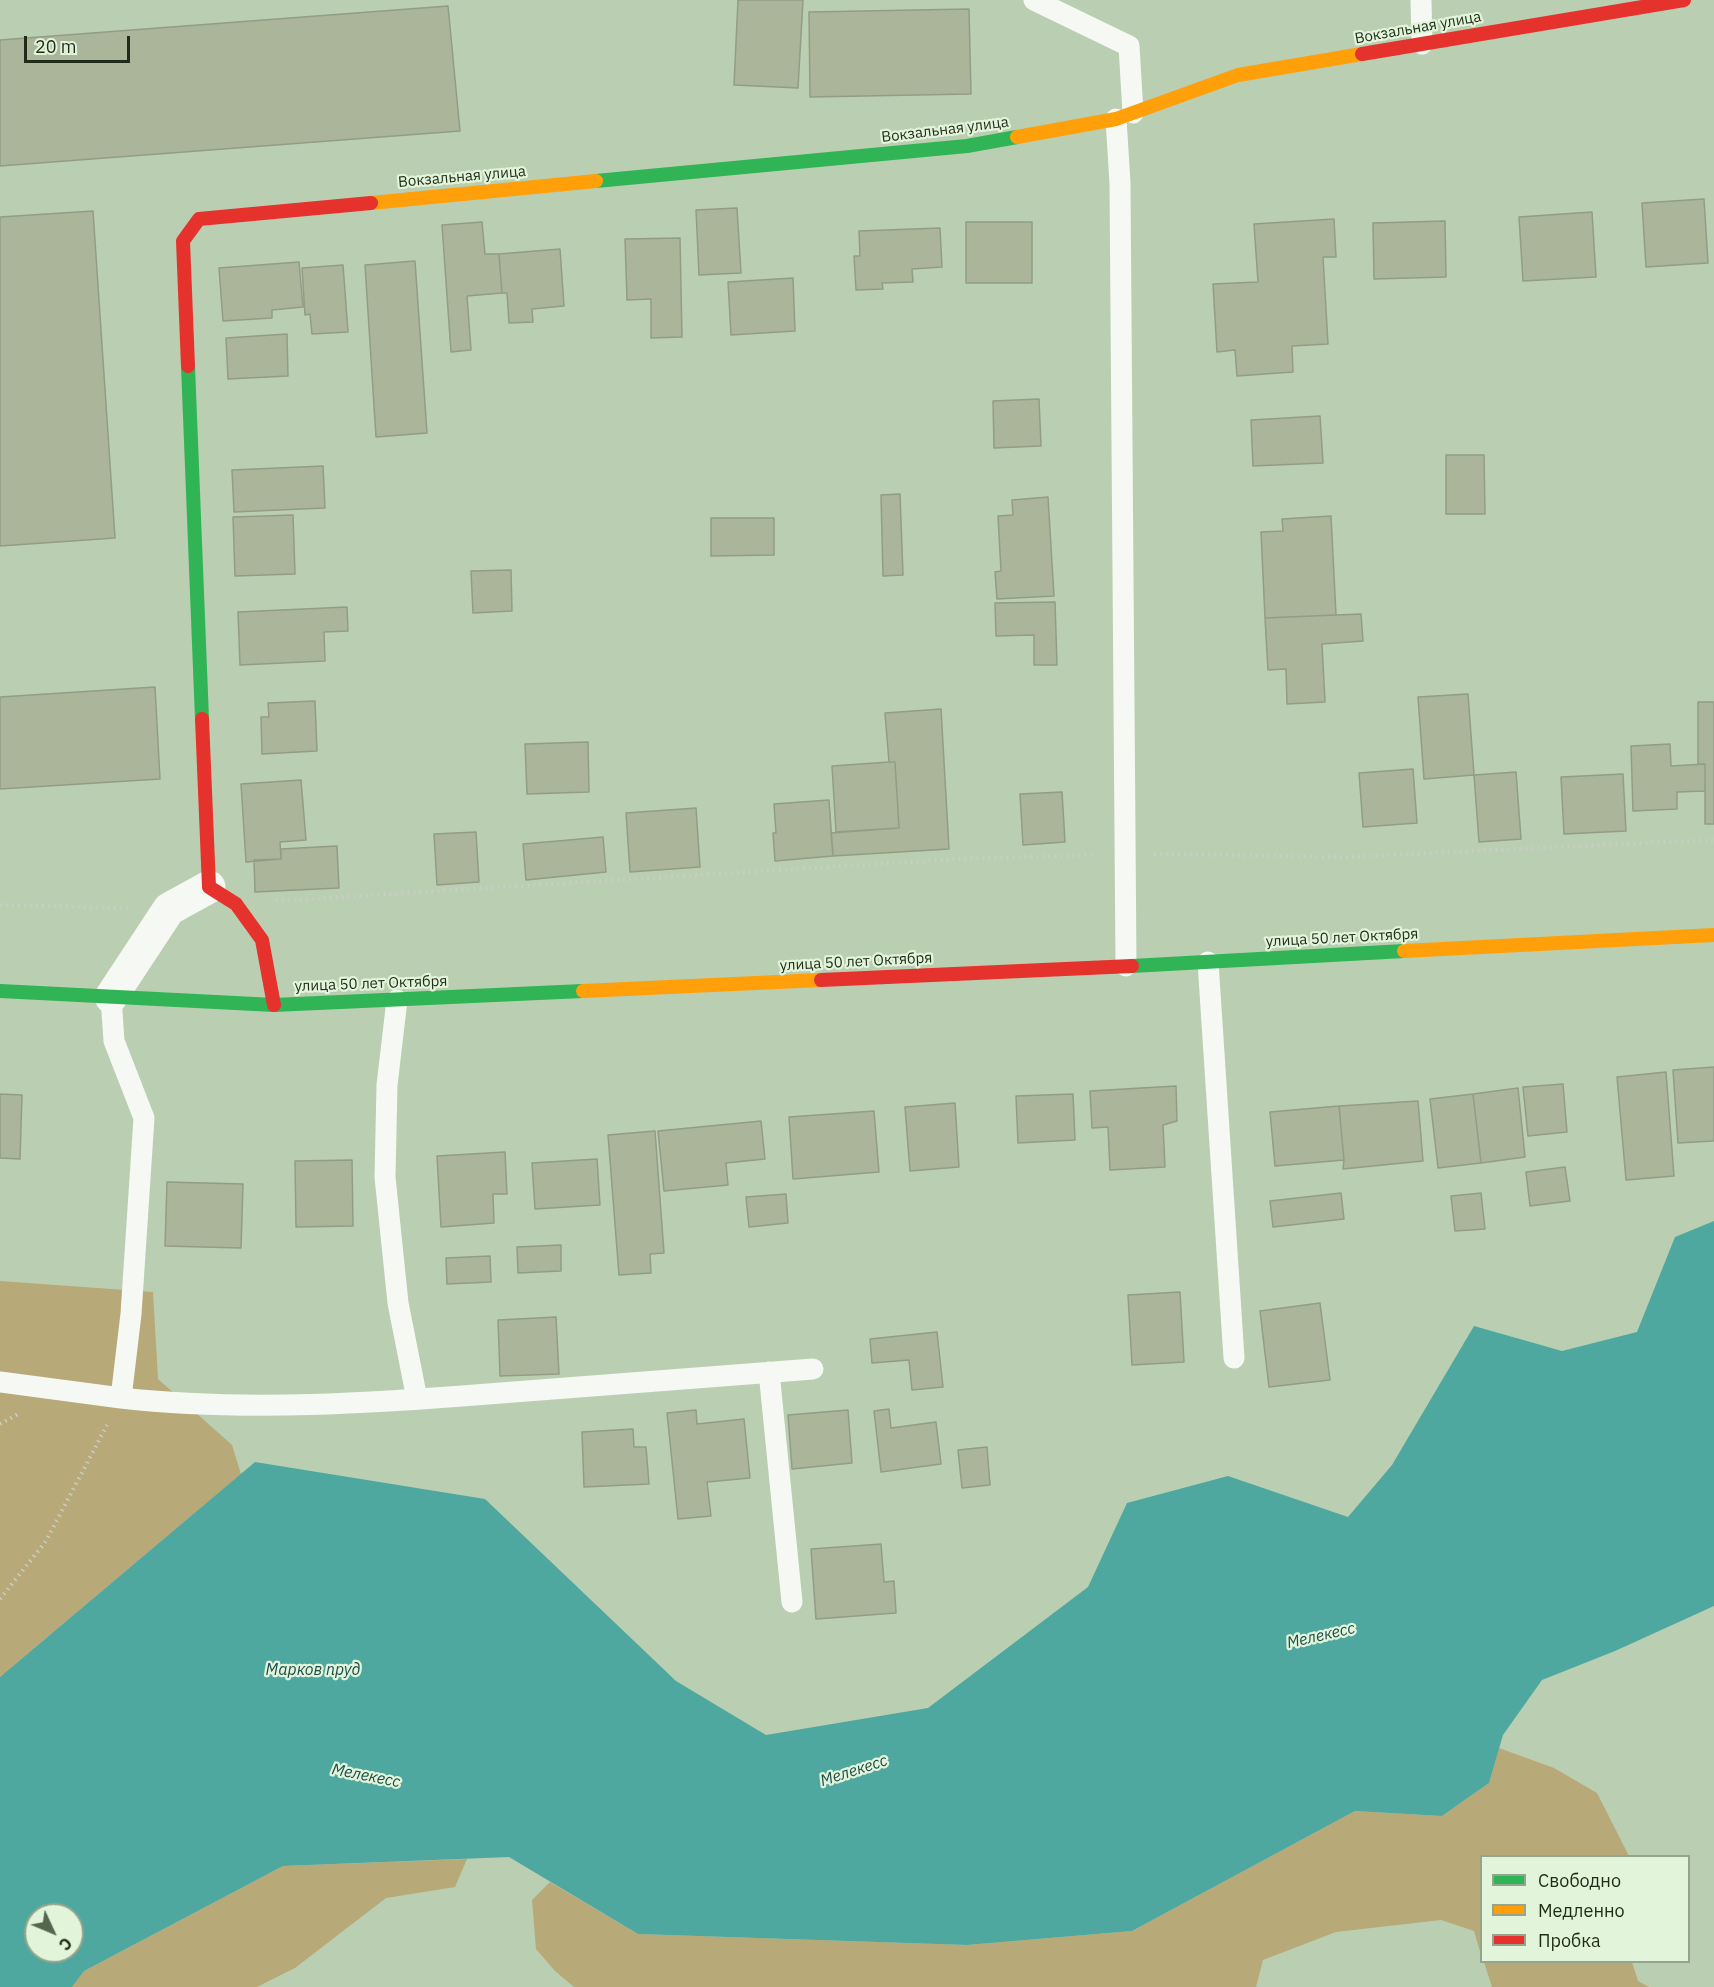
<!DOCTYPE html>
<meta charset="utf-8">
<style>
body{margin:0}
#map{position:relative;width:1714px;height:1987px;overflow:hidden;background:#baceb2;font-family:"IBM Plex Sans",sans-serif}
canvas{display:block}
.legend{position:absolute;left:1480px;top:1855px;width:210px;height:108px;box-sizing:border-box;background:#e2f4da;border:2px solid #94a48d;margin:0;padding:8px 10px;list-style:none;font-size:18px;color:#1f2c19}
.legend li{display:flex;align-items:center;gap:12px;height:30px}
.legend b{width:30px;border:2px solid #94a48d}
.north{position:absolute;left:24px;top:1903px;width:60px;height:60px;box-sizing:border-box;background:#e2f4da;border:2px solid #94a48d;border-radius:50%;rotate:134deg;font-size:16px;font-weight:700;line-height:24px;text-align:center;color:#1f2c19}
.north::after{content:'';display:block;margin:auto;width:21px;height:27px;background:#55654f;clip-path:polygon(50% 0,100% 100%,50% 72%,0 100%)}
.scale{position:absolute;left:24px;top:36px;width:106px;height:27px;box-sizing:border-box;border:3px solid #1f2c19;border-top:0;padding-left:8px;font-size:18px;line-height:21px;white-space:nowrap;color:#1f2c19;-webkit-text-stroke:4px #e2f4da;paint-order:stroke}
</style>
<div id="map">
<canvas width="1714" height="1987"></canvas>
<ul class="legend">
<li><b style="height:8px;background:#30b455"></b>Свободно</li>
<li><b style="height:8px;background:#ff9f0a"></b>Медленно</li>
<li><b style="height:8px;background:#e5322d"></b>Пробка</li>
</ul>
<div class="north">С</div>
<div class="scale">20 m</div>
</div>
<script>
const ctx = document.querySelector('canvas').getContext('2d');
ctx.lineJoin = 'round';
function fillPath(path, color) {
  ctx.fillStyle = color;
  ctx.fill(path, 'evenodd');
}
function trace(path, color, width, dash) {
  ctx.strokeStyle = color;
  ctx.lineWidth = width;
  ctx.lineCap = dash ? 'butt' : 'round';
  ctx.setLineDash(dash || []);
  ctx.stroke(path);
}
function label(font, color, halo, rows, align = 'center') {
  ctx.font = font + ' "IBM Plex Sans",sans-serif';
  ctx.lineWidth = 4.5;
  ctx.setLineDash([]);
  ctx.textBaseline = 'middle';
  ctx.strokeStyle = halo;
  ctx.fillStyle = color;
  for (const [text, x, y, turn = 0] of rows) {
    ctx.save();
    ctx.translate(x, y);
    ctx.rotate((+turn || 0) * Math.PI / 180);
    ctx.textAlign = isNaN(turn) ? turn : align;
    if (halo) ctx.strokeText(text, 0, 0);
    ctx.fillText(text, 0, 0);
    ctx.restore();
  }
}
fillPath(new Path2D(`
 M0 1281 153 1292 158 1379 232 1445 241 1474 0 1677Z
 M1499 1748 1554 1768 1597 1793 1629 1856H1482L1481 1955 1474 1931 1441 1920 1336 1932 1263 1960 1256 1987H574L555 1971 536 1949 532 1900 550 1882 638 1934 967 1945 1132 1931 1355 1811 1442 1816 1489 1783Z
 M467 1859 455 1887 386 1898 295 1968 257 1987H72L84 1971 283 1866Z
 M1484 1962H1632L1638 1981 1649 1987H1492Z`), '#b8a978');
fillPath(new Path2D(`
 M1714 1221V1606L1615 1651 1542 1680 1503 1735 1489 1783 1442 1816 1355 1811 1132 1931 967 1945 638 1934 509 1857 283 1866 84 1971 72 1987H0V1677L255 1462 485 1499 676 1681 766 1735 928 1708 1088 1587 1127 1503 1228 1476 1348 1517 1392 1465 1474 1326 1562 1351 1637 1332 1675 1237ZM36 1915H72V1951H36Z`), '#4ea8a0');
const building = new Path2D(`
 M738 0H803L798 88 734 85Z
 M448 6 460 131 0 166V40Z
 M969 9 971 94 810 97 809 12Z
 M1704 199 1708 263 1646 267 1642 203Z
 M737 208 741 273 699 275 696 210Z
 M93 211 115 538 0 546V217Z
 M1592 212 1596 277 1523 281 1519 217Z
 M1334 219 1336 257H1323L1328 344 1292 346 1293 372 1237 376 1235 350 1217 352 1213 284 1258 282 1254 224Z
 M1445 221 1446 277 1374 279 1373 223Z
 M482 222 485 254H499L502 293 467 296 471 350 451 352 442 225Z
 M966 222H1032V283H966Z
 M940 228 942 267 912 269 913 282 882 283 883 289 856 290 854 256H860L859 231Z
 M680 238 682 337 651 338V299L627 300 625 239Z
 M560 249 564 306 532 309 533 322 509 323 507 293H502L499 254Z
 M415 261 427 433 376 437 365 265Z
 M299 262 303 307 272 310V318L223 321 219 268Z
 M343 265 348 332 312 334 310 314 305 315 302 268Z
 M793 278 795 331 731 335 728 282Z
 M287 334 288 376 228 379 226 338Z
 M1039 399 1041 446 994 448 993 401Z
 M1320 416 1323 463 1253 466 1251 420Z
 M1446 455H1484L1485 514H1446Z
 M323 466 325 508 234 512 232 470Z
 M900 494 903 575 883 576 881 495Z
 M1048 497 1054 596 997 599 995 572 1001 571 998 516 1013 515 1012 500Z
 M293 515 295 574 235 576 233 517Z
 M1331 516 1336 615 1265 618 1261 532 1283 531 1282 519Z
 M711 518H774V555L711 556Z
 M511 570 512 611 473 613 471 571Z
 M1055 602 1057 665H1034V635L996 636 995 603Z
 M347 607 348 631 324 632 325 661 240 665 238 612Z
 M1361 614 1363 641 1322 644 1325 702 1287 704 1286 669 1268 670 1265 618Z
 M155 687 160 779 0 789V697Z
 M1468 694 1474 775 1424 779 1418 697Z
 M315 701 317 751 262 754 261 717H269L268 703Z
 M1698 702H1714V824H1705V764H1698Z
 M941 709 949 849 833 856 831 833 899 828 895 762H889L885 713Z
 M588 742 589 792 527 794 525 744Z
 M1670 744 1671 766 1705 764V791L1677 792V809L1633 811 1631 746Z
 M889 762H895L899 828 836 832 832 766Z
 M1413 769 1417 823 1363 827 1359 773Z
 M1516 772 1521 839 1479 842 1474 775Z
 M1623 774 1626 831 1564 834 1561 777Z
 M301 780 306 840 280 842 281 859 246 862 241 784Z
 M1062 792 1065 842 1023 845 1020 794Z
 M829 800 833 856 775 861 773 833H776L774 804Z
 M696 808 700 867 630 872 626 813Z
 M476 832 479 882 437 885 434 834Z
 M603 837 606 872 526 880 523 844Z
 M337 846 339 888 255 892 254 860 281 859V849Z
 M1714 1067V1141L1678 1143 1673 1070Z
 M1666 1072 1674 1176 1626 1180 1617 1077Z
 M1563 1084 1567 1132 1528 1136 1523 1087Z
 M1176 1086 1177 1121 1163 1125 1165 1167 1110 1170 1108 1127 1092 1128 1090 1091Z
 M1518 1088 1525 1157 1481 1163 1473 1094Z
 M0 1094 22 1095 20 1159 0 1158Z
 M1073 1094 1075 1140 1018 1143 1016 1096Z
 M1473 1094 1481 1163 1438 1168 1430 1099Z
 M1418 1101 1423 1161 1343 1169 1344 1160 1339 1106Z
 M955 1103 959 1167 910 1171 905 1107Z
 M1339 1106 1344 1160 1275 1166 1270 1112Z
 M874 1111 879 1172 793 1179 789 1117Z
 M761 1121 765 1159 726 1163 728 1185 664 1191 658 1131Z
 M655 1131 664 1253 650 1254 651 1273 619 1275 608 1135Z
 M505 1152 507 1194H493L494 1223 441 1227 437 1156Z
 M597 1159 600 1205 535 1209 532 1163Z
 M352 1160 353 1226 296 1227 295 1161Z
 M1565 1167 1570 1201 1530 1206 1526 1172Z
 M167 1182 243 1184 241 1248 165 1246Z
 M1341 1193 1344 1219 1273 1227 1270 1201Z
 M1481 1193 1485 1229 1455 1231 1451 1196Z
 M786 1194 788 1223 749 1227 746 1197Z
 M561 1245V1271L518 1273 517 1247Z
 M490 1256 491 1282 447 1284 446 1258Z
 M1180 1292 1184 1362 1132 1365 1128 1295Z
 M1320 1303 1330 1380 1269 1387 1260 1311Z
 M556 1317 559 1374 500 1376 498 1320Z
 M937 1332 943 1387 912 1390 909 1360 872 1363 870 1339Z
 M889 1409 891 1428 936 1422 941 1464 881 1472 874 1411Z
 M696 1410 697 1424 744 1419 750 1478 707 1482 711 1516 678 1519 667 1413Z
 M848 1410 852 1463 792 1469 788 1415Z
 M633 1429 634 1447H646L649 1484 584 1487 582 1432Z
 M987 1447 990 1485 962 1488 958 1450Z
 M881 1544 884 1582 894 1581 896 1613 816 1619 811 1549Z`);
fillPath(building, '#aab59a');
trace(building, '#929d86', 1.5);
trace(new Path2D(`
 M1154 854 1345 857 1714 840
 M276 901 958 859 1095 855
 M0 905 128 908
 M0 1424 18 1414
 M0 1599 46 1541 107 1425`), '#c8cfc6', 4, [1.5, 4.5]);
trace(new Path2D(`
 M1034 0 1129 46 1133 113
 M1421 0 1422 44
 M1116 119 1120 183 1126 966
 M1208 962 1234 1358
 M111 997 114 1041 144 1118 131 1314 121 1398C246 1412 375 1403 501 1393 605 1385 709 1377 813 1369
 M397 1000 387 1085 385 1177 398 1303 417 1399
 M769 1372 792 1602
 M0 1382 121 1398`), '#f5f8f3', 21);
trace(new Path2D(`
 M111 997 169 909 209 887`), '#f5f8f3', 33);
trace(new Path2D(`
 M596 181 967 146 1017 137
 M188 366 202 719
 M1132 966 1404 951
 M0 991 274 1005 583 991`), '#30b455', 14);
trace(new Path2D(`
 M1017 137 1116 119 1238 75 1362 54
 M371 203 596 181
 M1404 951 1714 935
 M583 991 821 980`), '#ff9f0a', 14);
trace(new Path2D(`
 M1362 54 1684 0
 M188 366 183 241 199 219 371 203
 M202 719 209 887 236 904 262 940 274 1005
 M821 980 1132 966`), '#e5322d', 14);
label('15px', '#1f2c19', '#e2f4da', [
 ["Вокзальная улица",1418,28,-10],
 ["Вокзальная улица",945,130,-7],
 ["Вокзальная улица",462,177,-5],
 ["улица 50 лет Октября",1342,938,-3],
 ["улица 50 лет Октября",856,962,-3],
 ["улица 50 лет Октября",371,984,-2]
]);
label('italic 16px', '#1c4c4d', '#e2f4da', [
 ["Мелекесс",1321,1636,-13],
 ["Марков пруд",313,1670],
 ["Мелекесс",854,1771,-18],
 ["Мелекесс",366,1776,11]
]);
</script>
